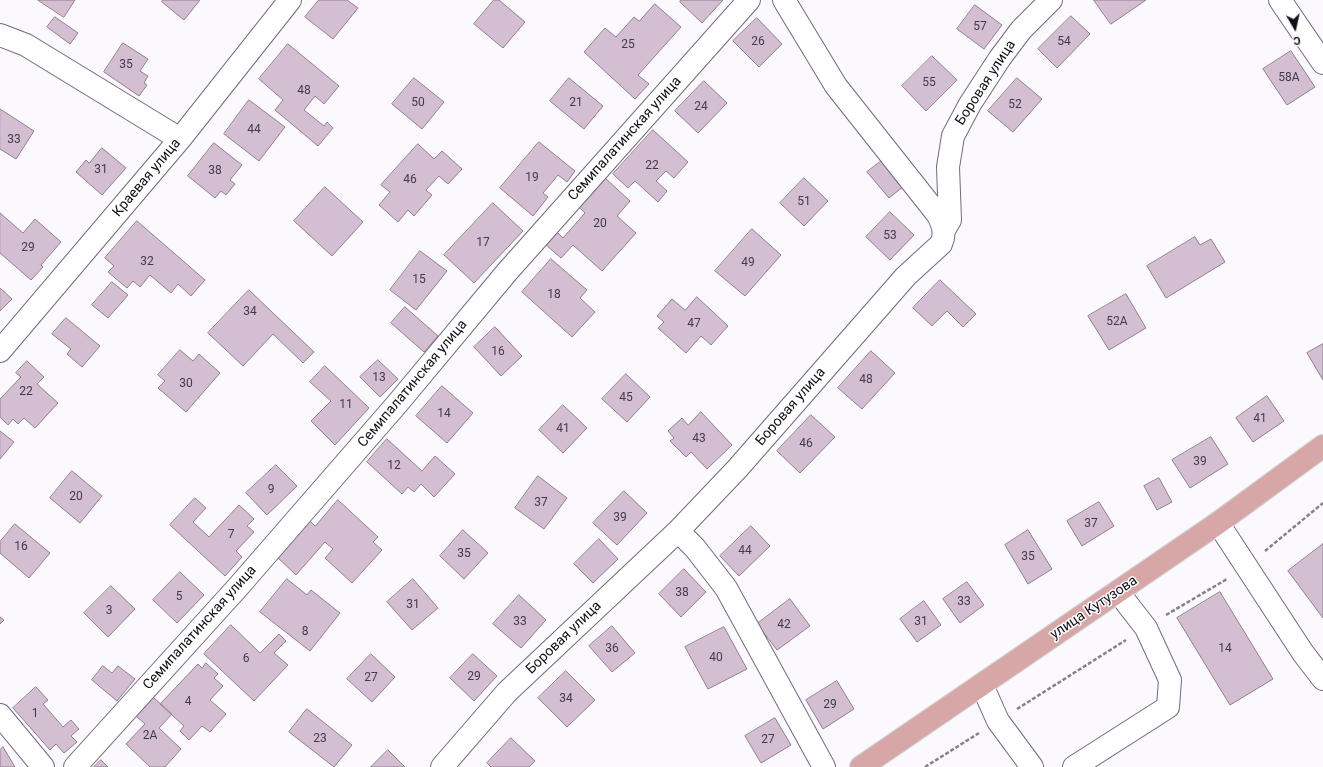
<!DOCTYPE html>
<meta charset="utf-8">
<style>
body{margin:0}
#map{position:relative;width:1323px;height:767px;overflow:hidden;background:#fbf9fe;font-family:Roboto,sans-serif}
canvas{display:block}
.north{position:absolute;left:1275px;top:8px;width:40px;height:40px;-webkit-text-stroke:3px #fff;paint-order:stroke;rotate:171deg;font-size:11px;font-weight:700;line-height:16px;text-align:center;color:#120e16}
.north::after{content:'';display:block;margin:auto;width:14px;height:18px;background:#120e16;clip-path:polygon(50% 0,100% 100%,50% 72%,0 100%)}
</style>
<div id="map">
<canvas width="1323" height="767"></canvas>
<div class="north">С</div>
</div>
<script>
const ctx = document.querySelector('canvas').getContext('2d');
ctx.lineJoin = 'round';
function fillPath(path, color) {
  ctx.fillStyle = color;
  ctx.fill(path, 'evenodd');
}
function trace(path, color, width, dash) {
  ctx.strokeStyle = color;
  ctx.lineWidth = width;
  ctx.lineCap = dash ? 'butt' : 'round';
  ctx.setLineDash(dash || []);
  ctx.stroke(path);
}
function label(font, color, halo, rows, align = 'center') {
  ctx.font = font + ' Roboto,sans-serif';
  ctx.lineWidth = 3;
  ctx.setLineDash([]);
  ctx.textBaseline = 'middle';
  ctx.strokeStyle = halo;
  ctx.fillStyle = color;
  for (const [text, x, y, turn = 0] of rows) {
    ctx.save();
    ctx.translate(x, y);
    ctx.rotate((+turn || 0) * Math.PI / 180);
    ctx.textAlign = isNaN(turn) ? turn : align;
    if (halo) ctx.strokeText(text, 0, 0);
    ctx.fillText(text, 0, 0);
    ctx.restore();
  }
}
const building = new Path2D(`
 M38 0H75L64 17Z
 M163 0H200L184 20 162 2Z
 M319 0H347L358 8 333 39 305 17Z
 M494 0H499L525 22 503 48 474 24Z
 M681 0H723L702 23 680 2Z
 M1094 0H1146L1111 24Z
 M655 4 681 27 638 75 649 84 635 99 584 52 605 28 616 37 634 17 639 21Z
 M975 5 1002 25 984 49 957 29Z
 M1071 16 1090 34 1057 68 1038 49Z
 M55 17 78 33 70 44 47 27Z
 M757 18 782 44 759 67 733 41Z
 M123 43 148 59 140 71 148 76 144 83 147 85 139 96 104 72Z
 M288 44 339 86 324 104 315 96 304 110 324 126 327 122 333 128 318 146 275 110 283 100 259 79Z
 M1291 51 1315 87 1287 105 1263 69Z
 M932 56 957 80 926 111 902 86Z
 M414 78 444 102 422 129 392 104Z
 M569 78 603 106 584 129 550 101Z
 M1017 78 1042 99 1013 132 988 111Z
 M704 81 727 103 698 133 675 111Z
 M249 100 285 127 259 161 224 134Z
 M0 109 34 131 16 159 0 149Z
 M653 130 688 162 674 178 666 171 656 181 667 191 658 202 635 181 628 188 613 174Z
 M539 142 575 171 567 182 558 175 543 193 548 197 533 216 500 188Z
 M214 143 242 165 230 180 235 184 226 195 221 191 215 198 188 176Z
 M418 144 434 159 442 151 462 169 448 184 439 176 426 190 432 195 414 216 408 210 398 222 379 205 390 192 381 185Z
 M102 148 126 168 102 195 76 172 86 160 89 163Z
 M883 160 904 186 889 198 867 172Z
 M604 177 630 201 617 216 636 233 602 271 573 245 561 258 545 244 556 231 563 238 585 213 578 206Z
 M804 178 828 201 804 226 780 203Z
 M325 187 363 222 332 256 294 221Z
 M493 203 523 231 474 283 444 255Z
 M890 212 914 235 890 260 866 237Z
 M0 213 23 233 35 219 61 242 41 265 43 267 31 280 0 253Z
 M137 221 205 280 191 296 178 284 171 293 150 275 140 287 133 281 127 288 108 272 114 266 105 258Z
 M752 229 781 255 745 296 715 271Z
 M1195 237 1200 245 1211 239 1225 262 1166 298 1147 266Z
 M420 251 447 271 416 310 390 290Z
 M551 259 587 290 580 298 595 312 572 337 522 292Z
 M940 280 976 314 963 327 947 311 932 326 913 308Z
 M112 282 128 295 108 318 92 305Z
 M0 288 12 299 0 311Z
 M249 290 314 352 303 363 273 334 243 366 208 333Z
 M1126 294 1146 328 1109 350 1088 316Z
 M697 297 728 326 711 345 701 336 686 353 658 328 664 322 657 316 672 299 685 310Z
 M405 307 438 336 424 352 391 323Z
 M66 318 100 346 82 367 67 354 71 349 52 334Z
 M495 327 522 356 501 376 474 347Z
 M1323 344V380L1307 353Z
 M180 350 193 361 199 354 220 373 186 412 158 388 165 381 158 375Z
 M871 351 895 373 862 409 838 388Z
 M378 360 398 379 380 397 360 377Z
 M27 361 44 377 37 384 58 403 35 428 24 418 18 424 13 419 8 425 0 417V399L21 377 16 373Z
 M325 366 369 408 335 445 311 421 331 401 310 382Z
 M626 374 650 397 627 422 602 399Z
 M442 386 473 413 447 443 416 416Z
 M1267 396 1284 421 1253 442 1236 418Z
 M563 405 587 428 563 453 539 430Z
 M701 412 732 445 707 469 691 452 686 457 670 441 674 438 668 431 682 418 688 425Z
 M811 415 835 437 800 473 777 451Z
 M0 431 14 442 0 459Z
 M1211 437 1228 464 1190 488 1172 460Z
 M387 439 422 471 435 456 455 474 434 497 421 484 414 492 408 487 402 494 367 462Z
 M276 465 297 486 267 515 246 493Z
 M72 471 102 496 80 523 50 498Z
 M538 476 567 498 544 529 515 508Z
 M1159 478 1172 502 1157 510 1144 486Z
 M624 491 647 513 617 545 593 523Z
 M195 498 206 508 193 522 209 537 239 505 254 519 247 526 254 532 236 551 242 557 225 576 170 525Z
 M338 500 378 537 373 542 382 550 352 583 325 558 333 549 325 542 296 575 274 554 307 518 315 526Z
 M1099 502 1114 526 1082 546 1067 521Z
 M15 524 50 553 29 578 0 553V542Z
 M751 526 770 546 739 576 720 556Z
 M463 530 488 553 464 579 440 556Z
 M1028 530 1052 569 1028 584 1005 545Z
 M599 539 618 559 593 583 574 564Z
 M1323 544V618L1288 571Z
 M684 569 706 592 681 617 659 594Z
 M180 572 204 595 177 623 153 600Z
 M287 579 307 595 311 590 340 613 310 651 260 612Z
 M413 579 438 608 412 630 387 602Z
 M967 582 984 605 960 623 943 599Z
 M111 586 135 609 108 637 84 613Z
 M1220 592 1273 679 1230 705 1177 618Z
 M519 595 546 620 521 648 493 624Z
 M790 599 810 626 777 650 757 624Z
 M924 601 941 625 917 642 900 619Z
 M0 617 4 620 0 624Z
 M231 625 260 653 279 634 286 641 274 653 288 665 254 701 204 654Z
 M612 626 635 653 612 672 589 646Z
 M724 627 747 669 708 689 685 647Z
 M371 654 395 677 372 702 347 679Z
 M473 654 497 676 474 701 450 678Z
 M206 663 218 674 214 678 223 686 210 700 226 714 210 732 202 726 189 740 180 731 184 726 160 704 198 664 202 668Z
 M103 666 112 673 118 666 135 679 117 701 92 680Z
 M566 671 595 700 567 727 538 698Z
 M837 681 854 709 823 729 806 700Z
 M36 687 48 700 43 704 63 727 71 720 79 729 71 736 77 742 64 753 56 744 50 750 13 708Z
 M154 698 172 714 159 728 181 749 165 767H150L126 744 145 724 136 716Z
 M307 709 352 745 334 767 289 732Z
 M775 718 791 745 761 763 745 736Z
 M511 738 535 761 529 767H491L487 763Z
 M3 747 15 767H0V750Z
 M388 750 405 767H371Z
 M101 760 108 767H94Z`);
fillPath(building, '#d4bfd2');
trace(building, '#917e8f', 1);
const minor = new Path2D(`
 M1280 0 1323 63
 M0 35 26 45 180 139
 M944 230 950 220 948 167 953 136 970 104 1000 58 1021 30 1051 0
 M0 351 180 139 290 0
 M1218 523 1303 653 1323 679
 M678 531 695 548 726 588 824 767
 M982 685 998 721 1032 767
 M0 715 43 767
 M75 767 238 587 397 404 507 272 749 0
 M442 767 507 692 678 531 737 469 906 276 941 244C946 233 943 225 938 215L836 86 784 0
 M1074 767 1168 707 1170 680 1146 628 1118 592`);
const major = new Path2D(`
 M861 767 1218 523 1323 446`);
trace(minor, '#72697e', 24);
trace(major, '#d4d4d5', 24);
trace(new Path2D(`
 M1265 551 1323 503
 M1166 615 1227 579
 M1017 709 1126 640
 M925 767 979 733`), '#848187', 2.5, [4, 2]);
trace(minor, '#fff', 22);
trace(major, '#d7a7a8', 22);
label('12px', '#423a45', null, [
 ["57",980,27],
 ["26",758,42],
 ["54",1064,42],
 ["25",628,45],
 ["35",126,65],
 ["58А",1289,78],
 ["55",929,83],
 ["48",304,91],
 ["50",418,103],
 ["21",576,103],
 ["52",1015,105],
 ["24",701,107],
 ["44",254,130],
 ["33",14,140],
 ["22",652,166],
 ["31",101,170],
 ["38",215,171],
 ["19",532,178],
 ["46",410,180],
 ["51",804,202],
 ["20",600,224],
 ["53",890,236],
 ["17",483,243],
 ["29",28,248],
 ["32",147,262],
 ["49",748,263],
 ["15",419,280],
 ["18",554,295],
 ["34",250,312],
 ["52А",1117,322],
 ["47",694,324],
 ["16",498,352],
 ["13",379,378],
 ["48",866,380],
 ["30",186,384],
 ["22",26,392],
 ["45",626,398],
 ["11",346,405],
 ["14",444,414],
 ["41",1260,419],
 ["41",563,429],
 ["43",699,439],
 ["46",806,444],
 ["39",1200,462],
 ["12",394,466],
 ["9",271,490],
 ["20",76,497],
 ["37",541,503],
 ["39",620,518],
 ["37",1091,524],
 ["7",231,535],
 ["16",21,547],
 ["44",745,551],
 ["35",464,554],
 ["35",1028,557],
 ["38",682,593],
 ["5",179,597],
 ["33",964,602],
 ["31",413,605],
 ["3",109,611],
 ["33",520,622],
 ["31",921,622],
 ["42",784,625],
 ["8",305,632],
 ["36",612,649],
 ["14",1225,649],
 ["40",716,658],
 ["6",246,659],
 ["29",474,677],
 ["27",371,678],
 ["34",566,699],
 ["4",188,702],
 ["29",830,705],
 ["1",35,714],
 ["2А",150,736],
 ["23",320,739],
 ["27",768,740]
]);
label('14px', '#120e16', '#fff', [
 ["Боровая улица",986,83,-57],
 ["Семипалатинская улица",625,139,-48],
 ["Краевая улица",147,178,-50],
 ["Семипалатинская улица",413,384,-50],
 ["Боровая улица",791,407,-49],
 ["улица Кутузова",1094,608,-34],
 ["Семипалатинская улица",200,628,-48],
 ["Боровая улица",564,638,-44]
]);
</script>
